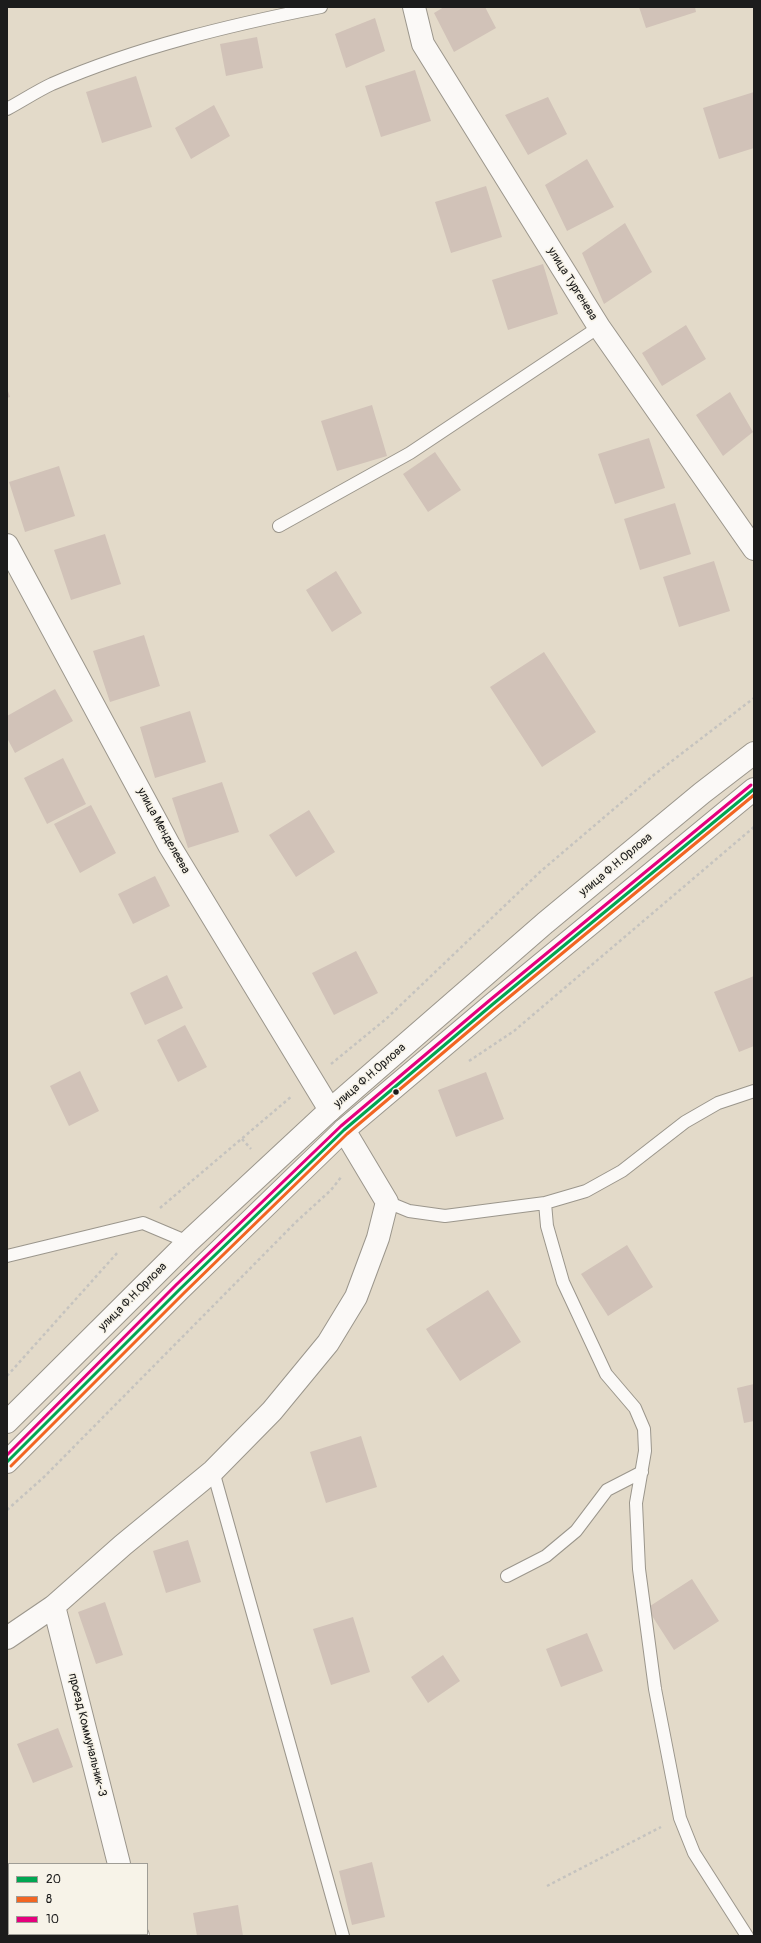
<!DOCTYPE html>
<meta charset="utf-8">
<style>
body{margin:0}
#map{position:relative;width:761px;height:1943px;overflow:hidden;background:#e3dac9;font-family:Pangolin,sans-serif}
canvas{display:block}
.frame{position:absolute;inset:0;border:8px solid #1c1c1c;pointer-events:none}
.legend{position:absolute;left:8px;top:1863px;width:140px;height:72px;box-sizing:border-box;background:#f7f3e8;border:1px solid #9f9d96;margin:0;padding:5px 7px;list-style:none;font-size:12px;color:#1c1c1c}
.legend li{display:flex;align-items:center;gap:8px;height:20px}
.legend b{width:20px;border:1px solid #9f9d96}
</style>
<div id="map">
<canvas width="761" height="1943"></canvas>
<div class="frame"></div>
<ul class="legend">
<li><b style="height:5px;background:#00a651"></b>20</li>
<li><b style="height:5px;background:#f26522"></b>8</li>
<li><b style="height:5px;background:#e5007d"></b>10</li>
</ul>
</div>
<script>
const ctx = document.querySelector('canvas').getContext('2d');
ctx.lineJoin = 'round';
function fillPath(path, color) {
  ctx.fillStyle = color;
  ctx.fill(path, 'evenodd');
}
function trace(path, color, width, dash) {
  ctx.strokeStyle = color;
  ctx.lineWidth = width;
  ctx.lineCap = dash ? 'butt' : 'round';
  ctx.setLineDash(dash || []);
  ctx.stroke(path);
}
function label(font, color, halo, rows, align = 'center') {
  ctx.font = font + ' Pangolin,sans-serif';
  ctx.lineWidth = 3;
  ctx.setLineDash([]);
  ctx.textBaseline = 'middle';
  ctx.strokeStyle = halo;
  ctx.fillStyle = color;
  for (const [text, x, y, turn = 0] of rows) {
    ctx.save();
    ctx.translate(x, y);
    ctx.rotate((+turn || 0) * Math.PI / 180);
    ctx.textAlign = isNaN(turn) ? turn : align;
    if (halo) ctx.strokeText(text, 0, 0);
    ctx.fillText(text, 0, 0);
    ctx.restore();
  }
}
fillPath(new Path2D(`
 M444 7H485L496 28 454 52 434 13Z
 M639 7H695L696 12 646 28Z
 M375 18 385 51 346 68 335 34Z
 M257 37 263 68 226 76 220 44Z
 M415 70 431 121 381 137 365 86Z
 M136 76 152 127 102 143 86 92Z
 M754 92V148L719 159 703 108Z
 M548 97 567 134 528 155 505 115Z
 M214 105 230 136 191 159 175 128Z
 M587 159 614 207 567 231 545 185Z
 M486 186 502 237 451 253 435 202Z
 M625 223 652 272 604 304 582 253Z
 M543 264 558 314 508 330 492 280Z
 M686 325 706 359 662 386 642 353Z
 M7 388 10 397 7 398Z
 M730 392 753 432 723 456 696 415Z
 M372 405 387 456 337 471 321 421Z
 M649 438 665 488 615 504 598 454Z
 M435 452 461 490 428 512 403 474Z
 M59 466 75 516 25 532 9 482Z
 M675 503 691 554 640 570 624 519Z
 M105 534 121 584 71 600 54 550Z
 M714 561 730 611 679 627 663 577Z
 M336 571 362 613 332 632 306 590Z
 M144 635 160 686 110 702 93 651Z
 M544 652 596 732 542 767 490 687Z
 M55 689 73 721 15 753 7 738V716Z
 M190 711 206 762 155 778 140 727Z
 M63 758 86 804 47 824 24 778Z
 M222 782 239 832 188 848 172 798Z
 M91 805 116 853 80 873 54 824Z
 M309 810 335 852 296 877 269 835Z
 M155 876 170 906 133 924 118 894Z
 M356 951 378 993 334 1015 312 973Z
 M167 975 183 1008 145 1025 130 993Z
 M754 976V1046L739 1052 714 992Z
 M185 1025 207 1067 178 1082 157 1040Z
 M80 1071 99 1111 69 1126 50 1086Z
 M486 1072 504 1119 456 1137 438 1090Z
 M627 1245 653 1287 608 1316 581 1274Z
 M488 1290 521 1342 460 1381 426 1329Z
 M754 1384V1421L744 1423 737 1388Z
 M361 1436 377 1487 326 1503 310 1452Z
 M188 1540 201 1582 166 1593 153 1551Z
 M692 1579 719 1621 674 1650 647 1608Z
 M105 1602 123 1655 96 1664 78 1612Z
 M353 1617 370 1672 331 1685 313 1629Z
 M587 1633 603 1671 561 1687 546 1649Z
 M443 1655 460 1681 428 1703 411 1677Z
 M58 1728 73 1767 33 1783 17 1744Z
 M372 1862 385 1917 352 1925 339 1871Z
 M238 1905 243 1936H197L193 1913Z
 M15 1934H62V1936H16Z`), '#d1c2b8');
const lane = new Path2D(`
 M7 109C22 101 37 91 52 84 138 47 230 25 321 7
 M279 526 410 453 599 327
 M387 1202 409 1211 445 1216 545 1203 586 1191 622 1171 685 1122 718 1103 754 1091
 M545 1203 547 1226 563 1282 606 1374 635 1408 644 1429 645 1451 636 1503 639 1569 655 1689 680 1818 694 1853 747 1936
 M7 1256 143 1223 188 1242
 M213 1471 343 1936
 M507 1576 546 1556 576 1531 607 1490 642 1472`);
const street = new Path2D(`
 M414 7 423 44 599 327 754 549
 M7 545 169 845 330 1110
 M54 1606 119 1864
 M7 1638 54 1606 123 1545 213 1471 272 1411 328 1343 356 1297 378 1238 387 1202 344 1130
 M137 1934 138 1936`);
const secondary = new Path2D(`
 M7 1422 188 1242 330 1110 545 923 702 793 754 753
 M7 1462 180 1289 344 1130 493 1004 754 789`);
trace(lane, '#9b968c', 14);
trace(street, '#9b968c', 24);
trace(secondary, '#9b968c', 24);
trace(new Path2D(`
 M469 1061 514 1031 754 827
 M331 1064 386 1019 541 871 655 774 754 698
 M242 1139 251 1149
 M160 1208 292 1096
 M7 1376 118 1252
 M7 1510 44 1477 296 1222 331 1190 342 1176
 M547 1886 661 1827`), '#c5c3bf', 2.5, [3, 3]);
trace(lane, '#fbf9f7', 12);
trace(street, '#fbf9f7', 22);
trace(secondary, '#fbf9f7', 22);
trace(new Path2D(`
 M7 1462 180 1289 344 1130 493 1004 754 789`), '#00a651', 3);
trace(new Path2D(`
 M11 1466 184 1293 347 1134 496 1008 754 795`), '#f26522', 3);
trace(new Path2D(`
 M7 1455 176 1285 341 1126 490 1000 751 785`), '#e5007d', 3);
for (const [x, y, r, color] of [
 [396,1092,3.5,"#1c1c1c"]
]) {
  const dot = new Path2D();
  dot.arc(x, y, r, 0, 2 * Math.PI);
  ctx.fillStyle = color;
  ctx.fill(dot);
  trace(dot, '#f7f3e8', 1.5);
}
label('12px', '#1c1c1c', '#f7f3e8', [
 ["улица Тургенева",572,284,58],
 ["улица Менделеева",163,831,61],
 ["улица Ф.Н.Орлова",616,865,-40],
 ["улица Ф.Н.Орлова",370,1076,-41],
 ["улица Ф.Н.Орлова",133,1297,-45],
 ["проезд Коммунальник-3",87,1735,76]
]);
</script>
